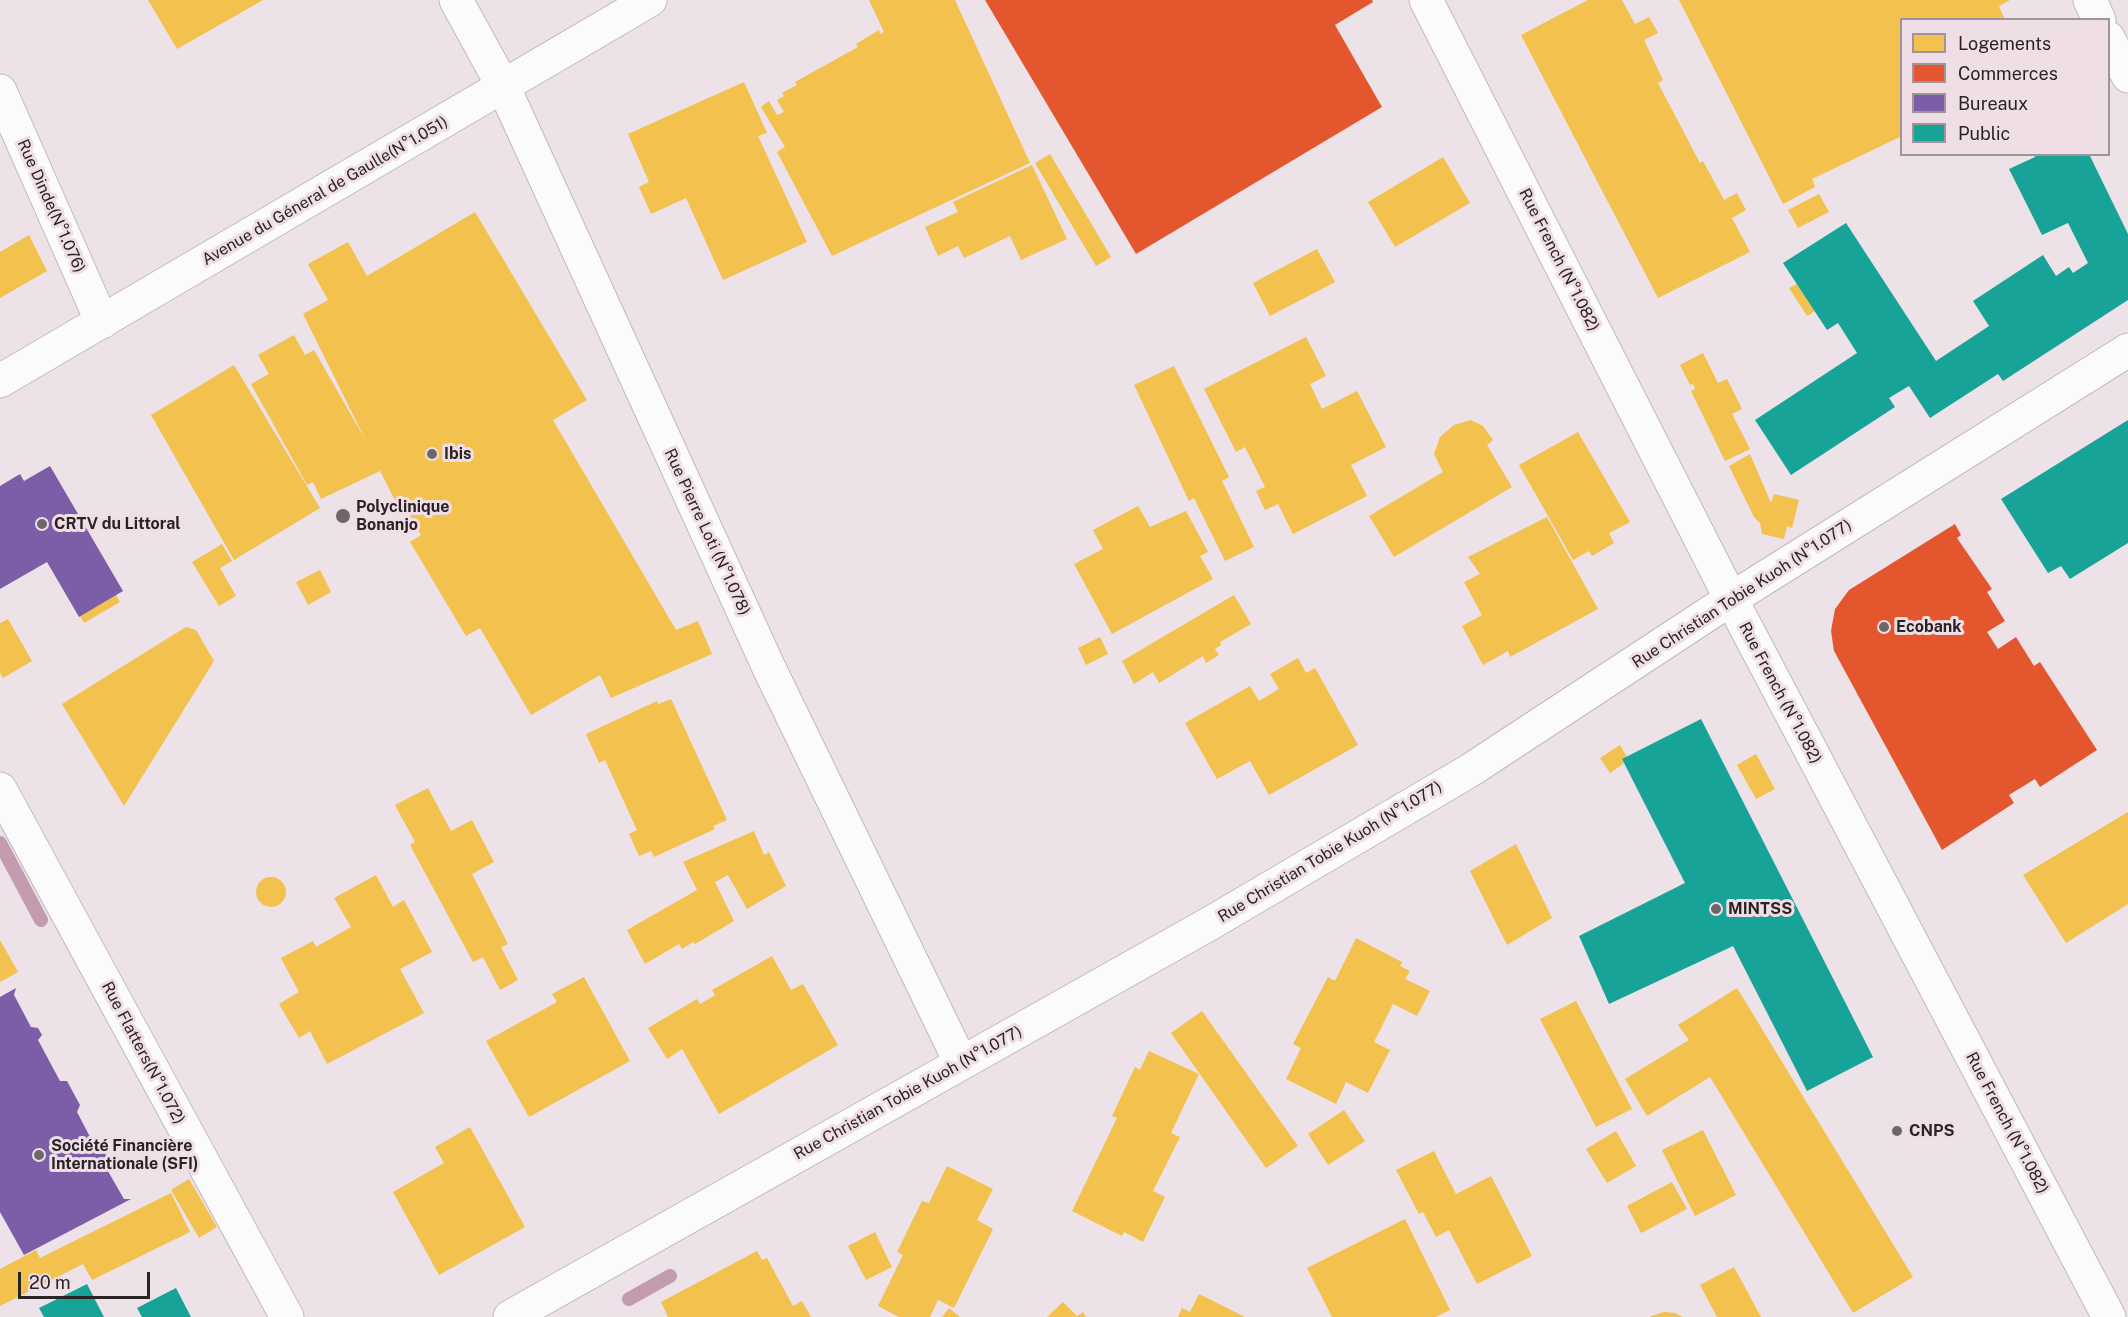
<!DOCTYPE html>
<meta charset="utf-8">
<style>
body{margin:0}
#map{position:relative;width:2128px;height:1317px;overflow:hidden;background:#ece2e7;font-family:"Public Sans",sans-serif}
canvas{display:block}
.legend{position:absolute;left:1900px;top:18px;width:210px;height:138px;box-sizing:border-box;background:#f0dee6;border:2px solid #a09399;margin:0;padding:8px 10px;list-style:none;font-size:18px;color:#292326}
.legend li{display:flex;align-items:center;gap:12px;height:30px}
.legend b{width:30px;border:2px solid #a09399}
.scale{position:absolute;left:18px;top:1272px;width:132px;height:27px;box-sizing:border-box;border:3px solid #292326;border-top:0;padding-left:8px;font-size:18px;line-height:21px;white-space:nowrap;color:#292326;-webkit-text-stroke:4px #f0dee6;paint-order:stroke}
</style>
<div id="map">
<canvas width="2128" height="1317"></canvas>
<ul class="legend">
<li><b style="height:16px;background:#f2c14e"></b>Logements</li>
<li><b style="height:16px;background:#e4572e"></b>Commerces</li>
<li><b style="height:16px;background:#7b5ea7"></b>Bureaux</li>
<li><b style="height:16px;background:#17a398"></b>Public</li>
</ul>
<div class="scale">20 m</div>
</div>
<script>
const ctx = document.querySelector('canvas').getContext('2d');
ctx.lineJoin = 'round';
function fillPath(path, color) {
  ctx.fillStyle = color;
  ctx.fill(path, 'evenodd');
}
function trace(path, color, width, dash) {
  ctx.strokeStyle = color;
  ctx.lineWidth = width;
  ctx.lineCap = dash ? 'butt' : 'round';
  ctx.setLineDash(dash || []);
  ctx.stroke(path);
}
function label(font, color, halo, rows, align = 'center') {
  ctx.font = font + ' "Public Sans",sans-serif';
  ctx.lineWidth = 6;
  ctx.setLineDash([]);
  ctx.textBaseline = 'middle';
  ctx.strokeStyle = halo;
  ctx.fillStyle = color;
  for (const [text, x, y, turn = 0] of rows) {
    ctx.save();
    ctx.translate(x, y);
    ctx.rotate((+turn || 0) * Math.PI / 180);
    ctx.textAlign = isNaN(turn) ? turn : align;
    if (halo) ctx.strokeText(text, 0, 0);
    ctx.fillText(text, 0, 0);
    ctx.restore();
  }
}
fillPath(new Path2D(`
 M148 0H263L177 49Z
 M869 0H955L1030 163 832 256 777 152 785 147 761 107 769 101 777 115 784 112 777 100 784 96 782 93 797 85 795 82 858 47 856 44 879 30 880 34 884 32Z
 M1588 0H1622L1635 24 1649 17 1658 33 1644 40 1663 80 1658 83 1700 163 1703 161 1724 200 1737 193 1746 210 1732 218 1750 252 1658 298 1521 35Z
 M1679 0H2010L1999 6 2005 20H1902V136L1812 179 1815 187 1783 204Z
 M744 82 767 133 758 136 807 242 723 280 686 198 651 214 639 187 649 182 628 134Z
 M1050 154 1111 257 1096 266 1035 163Z
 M1443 157 1470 203 1395 247 1368 202Z
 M1032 165 1067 239 1021 260 1010 236 964 258 958 246 938 256 925 227 958 212 953 202Z
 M1819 194 1829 212 1798 228 1788 210Z
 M475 212 587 400 553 420 676 630 698 621 712 654 611 698 600 675 531 715 480 628 466 636 410 542 421 535 404 505 399 508 380 471 321 499 313 482 307 485 251 384 269 374 258 355 294 335 305 355 314 350 366 441 303 314 328 300 308 264 348 242 367 276Z
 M29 235 47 271 0 298V252Z
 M1317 249 1335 282 1270 316 1253 283Z
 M1797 284 1815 311 1807 316 1789 288Z
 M1306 337 1326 376 1310 384 1322 409 1357 391 1386 447 1351 465 1367 496 1293 534 1278 504 1265 510 1256 491 1265 487 1245 447 1236 452 1204 389Z
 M1703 353 1718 383 1727 379 1742 409 1732 414 1750 449 1725 461 1691 391 1695 389 1693 384 1690 385 1680 365Z
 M234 365 320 508 234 560 151 415Z
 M1174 366 1229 477 1222 481 1254 547 1225 561 1194 498 1189 501 1134 385Z
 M1471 420 1483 426 1493 440 1487 445 1512 487 1394 557 1369 516 1443 472 1434 454 1440 437 1454 425Z
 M1578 432 1630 522 1609 533 1614 543 1592 556 1589 551 1573 560 1519 465Z
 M1750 454 1771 503 1774 494 1799 500 1792 528 1787 526 1784 539 1762 534 1760 523 1754 517 1729 466Z
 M1138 506 1150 527 1186 511 1208 552 1200 556 1213 579 1112 634 1074 564 1103 549 1093 530Z
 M1547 517 1598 609 1510 657 1508 651 1483 665 1462 626 1482 615 1464 582 1480 574 1468 557Z
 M222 544 232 561 220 568 236 596 219 606 192 562Z
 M320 570 331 592 308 605 296 582Z
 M116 595 120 602 84 623 80 616Z
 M1234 595 1251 624 1220 642 1221 645 1215 649 1219 655 1206 663 1203 656 1159 683 1153 672 1134 684 1122 661Z
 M8 619 32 661 3 678 0 673V623Z
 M186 627 196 630 214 661 124 806 62 704Z
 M1100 637 1108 654 1086 665 1078 648Z
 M1298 658 1306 673 1315 668 1358 745 1269 795 1250 761 1217 779 1185 723 1250 686 1259 701 1279 689 1270 674Z
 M671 699 727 820 713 826 715 829 654 857 651 851 639 856 629 834 637 830 605 760 599 763 586 734 657 701 658 704Z
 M1620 745 1627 757 1622 759 1624 763 1610 773 1600 758Z
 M1756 754 1775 789 1756 799 1737 765Z
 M428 788 451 831 472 820 494 862 472 874 508 944 501 947 518 980 500 990 483 957 473 962 410 845 415 842 395 805Z
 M2128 812V904L2066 943 2023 875Z
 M754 831 764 855 769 852 786 886 747 909 728 875 715 882 734 921 695 944 693 942 682 949 679 944 645 964 627 930 697 890 683 862Z
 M1516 844 1552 918 1507 945 1470 871Z
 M376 875 393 907 404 900 432 952 400 969 424 1013 327 1064 310 1031 299 1038 279 1004 299 992 281 958 313 941 316 947 351 927 334 898Z
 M256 892a15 15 0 1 1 30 0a15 15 0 1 1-30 0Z
 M1356 938 1402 962 1400 966 1410 971 1405 979 1430 991 1417 1016 1393 1004 1374 1042 1390 1050 1368 1093 1346 1082 1336 1104 1286 1079 1301 1048 1293 1044 1328 977 1335 981Z
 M0 940 18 972 0 982Z
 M772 956 791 990 803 984 838 1045 719 1114 682 1049 667 1059 648 1028 697 999 700 1004 712 997 715 995 712 990Z
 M584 977 630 1061 529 1117 486 1041 557 1002 552 994Z
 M1737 988 1913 1277 1853 1313 1710 1077 1647 1116 1625 1079 1689 1040 1678 1025Z
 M1576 1001 1632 1109 1596 1127 1540 1019Z
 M1202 1011 1298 1146 1266 1168 1171 1033Z
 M1149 1051 1199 1074 1171 1133 1180 1137 1153 1191 1165 1197 1143 1242 1124 1232 1122 1236 1072 1211 1117 1118 1112 1116 1135 1067 1140 1070Z
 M1344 1110 1365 1141 1328 1165 1308 1134Z
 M470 1127 525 1227 439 1275 393 1192 444 1163 435 1147Z
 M1703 1130 1736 1195 1695 1216 1662 1150Z
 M1616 1131 1636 1166 1607 1183 1586 1149Z
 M1434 1151 1456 1194 1491 1176 1532 1256 1477 1284 1449 1230 1436 1237 1423 1212 1419 1214 1396 1170Z
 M947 1166 993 1189 977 1220 993 1229 954 1308 938 1300 930 1317H899L878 1306 903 1255 897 1252 922 1201 929 1203Z
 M189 1179 217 1227 199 1238 171 1190Z
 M1672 1182 1687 1209 1641 1233 1627 1206Z
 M171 1193 190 1232 92 1280 83 1264 0 1306V1269L36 1250 40 1258Z
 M1405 1219 1450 1310 1436 1317H1332L1307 1268Z
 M875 1232 892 1267 866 1280 848 1246Z
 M757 1251 762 1260 767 1258 793 1306 802 1301 811 1317H668L661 1302Z
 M1734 1267 1761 1317H1717L1700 1285Z
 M1199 1294 1245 1317H1178L1182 1308 1190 1312Z
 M1063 1302 1077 1316 1083 1312 1086 1317H1047Z
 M949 1308 960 1317H942Z
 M1664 1312 1675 1313 1683 1317H1649Z`), '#f2c14e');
fillPath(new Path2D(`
 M985 0H1372L1373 2 1335 25 1382 107 1136 254Z
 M1955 524 1961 535 1957 538 1992 589 1987 592 2005 621 1987 632 1998 649 2016 637 2034 666 2040 662 2097 750 2040 787 2035 779 2009 795 2014 803 1942 850 1834 651 1831 631 1835 609 1849 590Z`), '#e4572e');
fillPath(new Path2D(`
 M50 466 123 591 79 617 47 562 0 589V486L20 474 24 481Z
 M16 988 14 995 31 1027 38 1028 42 1035 38 1040 60 1081H67L80 1105 77 1112 99 1154 105 1153 109 1160 105 1166 124 1199H131L24 1255 0 1212V997Z`), '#7b5ea7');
fillPath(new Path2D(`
 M2034 154H2089L2128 234V300L2003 381 1998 374 1930 418 1909 386 1889 398 1895 407 1791 475 1755 420 1857 353 1838 323 1827 330 1783 263 1846 223 1936 361 1989 326 1973 301 2043 255 2056 276 2069 267 2073 273 2088 263 2068 223 2042 235 2009 169 2035 157Z
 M2128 420V543L2070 579 2061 566 2048 573 2001 499Z
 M1701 719 1873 1057 1807 1091 1733 946 1609 1004 1579 936 1685 883 1622 759Z
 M87 1284 104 1317H44L39 1308Z
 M176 1288 191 1317H142L137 1308Z`), '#17a398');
trace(new Path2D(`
 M0 843 41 920
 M629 1299 670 1276`), '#c39bae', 14);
const minor = new Path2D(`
 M456 0 503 86 770 670 961 1063
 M1426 0 1731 599 2109 1317
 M2090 0 2099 20
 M2108 38 2128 76
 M0 91 102 322
 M0 789 287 1317
 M510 1317 1209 924 1469 771 1731 599 2128 350`);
const secondary = new Path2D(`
 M0 381 650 0`);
trace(minor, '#c1b9bd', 35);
trace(secondary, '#c1b9bd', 35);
trace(minor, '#fcfbfb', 33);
trace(secondary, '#fcfbfb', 33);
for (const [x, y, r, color] of [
 [432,454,6,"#6d666a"],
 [343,516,8,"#6d666a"],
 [42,524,6,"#6d666a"],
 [1884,627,6,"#6d666a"],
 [1716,909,6,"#6d666a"],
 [1897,1131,6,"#6d666a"],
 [39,1155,6,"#6d666a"]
]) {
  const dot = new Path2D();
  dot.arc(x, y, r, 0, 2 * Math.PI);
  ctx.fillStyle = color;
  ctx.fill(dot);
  trace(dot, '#f0dee6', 2);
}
label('16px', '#292326', '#f0dee6', [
 ["Avenue du Géneral de Gaulle(N°1.051)",325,191,-30],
 ["Rue Dinde(N°1.076)",51,206,66],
 ["Rue French (N°1.082)",1559,260,63],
 ["Rue Pierre Loti (N°1.078)",707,532,65],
 ["Rue Christian Tobie Kuoh (N°1.077)",1742,594,-33],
 ["Rue French (N°1.082)",1780,693,62],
 ["Rue Christian Tobie Kuoh (N°1.077)",1330,852,-31],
 ["Rue Flatters(N°1.072)",143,1053,62],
 ["Rue Christian Tobie Kuoh (N°1.077)",908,1093,-29],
 ["Rue French (N°1.082)",2007,1123,62]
]);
label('bold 16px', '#292326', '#f0dee6', [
 ["Ibis",444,454],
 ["Polyclinique",356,507],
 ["Bonanjo",356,525],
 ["CRTV du Littoral",54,524],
 ["Ecobank",1896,627],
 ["MINTSS",1728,909],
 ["CNPS",1909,1131],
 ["Société Financière",51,1146],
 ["Internationale (SFI)",51,1164]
], 'left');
</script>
